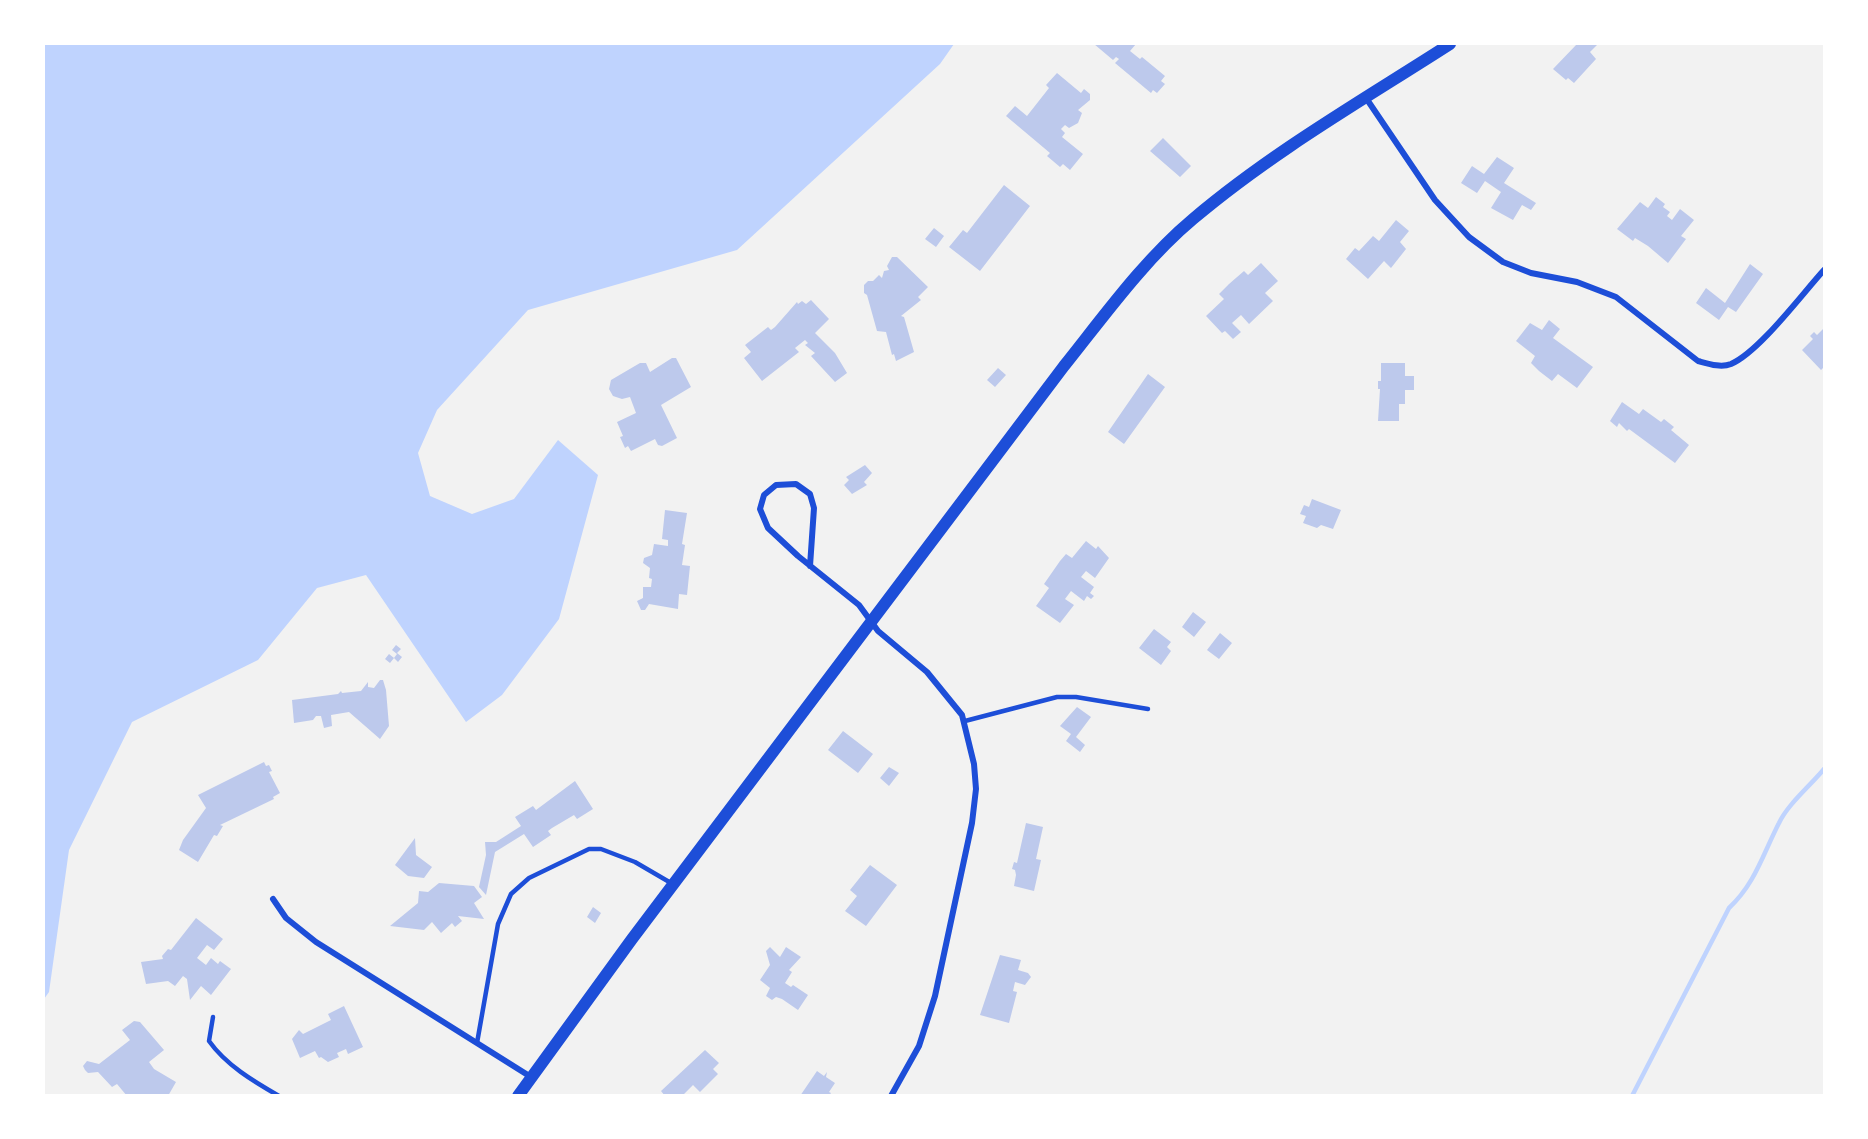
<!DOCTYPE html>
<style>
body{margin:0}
#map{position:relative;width:1868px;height:1139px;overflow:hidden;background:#f2f2f2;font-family:"Crimson Pro",serif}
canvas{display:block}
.frame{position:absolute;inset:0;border:45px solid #fff;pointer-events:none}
</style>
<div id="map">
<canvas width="1868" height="1139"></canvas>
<div class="frame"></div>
</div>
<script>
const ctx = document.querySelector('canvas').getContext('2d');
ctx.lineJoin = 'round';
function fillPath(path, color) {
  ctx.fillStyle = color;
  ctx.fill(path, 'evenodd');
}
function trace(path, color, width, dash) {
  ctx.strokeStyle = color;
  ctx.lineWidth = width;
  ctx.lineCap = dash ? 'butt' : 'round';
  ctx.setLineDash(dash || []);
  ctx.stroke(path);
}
fillPath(new Path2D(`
 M44 44H954L940 64 737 250 528 310 437 410 418 453 430 496 472 514 514 499 558 440 598 475 559 619 502 695 466 722 366 575 317 588 258 660 132 722 69 850 49 992 44 999Z`), '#bfd3fe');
trace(new Path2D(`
 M1632 1096 1729 908C1755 884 1763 854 1779 823 1788 804 1810 786 1824 769`), '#bfd3fe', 4.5);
fillPath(new Path2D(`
 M1094 44H1136L1130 51 1140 59 1142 57 1165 76 1161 81 1165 84 1157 93 1153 90 1151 93 1115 63 1119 59 1116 57 1113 60Z
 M1577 44H1598L1590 52 1596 59 1574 83 1568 78 1566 80 1553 69Z
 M1057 73 1081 93 1084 89 1090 94V100L1078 110 1082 113 1078 123 1069 128 1065 125 1061 129 1065 133 1062 137 1083 154 1070 170 1063 164 1060 167 1047 156 1050 153 1006 116 1015 106 1027 116 1049 88 1046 85Z
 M1163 138 1191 166 1180 177 1150 151Z
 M1497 157 1514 168 1504 183 1536 203 1531 210 1522 205 1513 220 1491 208 1501 192 1485 181 1477 193 1461 183 1472 166 1484 174Z
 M1004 185 1030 206 980 271 949 247 963 230 967 233Z
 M1656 197 1665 204 1663 207 1670 212 1667 216 1672 220 1680 209 1694 220 1681 236 1686 239 1668 263 1648 246 1635 238 1633 241 1617 229 1640 202 1648 208Z
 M1396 220 1409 231 1400 242 1406 249 1391 268 1384 261 1368 279 1346 259 1355 248 1359 251 1373 236 1379 241Z
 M934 228 944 236 936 247 925 239Z
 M892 257H897L928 287 918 297 921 300 901 316 904 317 914 352 896 361 894 354 892 355 886 332 877 331 867 295 864 293V285L868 281H873L879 275 882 278 884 271 889 270 887 266Z
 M1261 263 1278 281 1265 293 1273 301 1249 324 1241 315 1232 323 1241 332 1233 339 1225 331 1222 333 1206 316 1224 299 1219 294 1229 284 1244 271 1248 275Z
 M1750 264 1763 274 1736 312 1728 307 1719 320 1696 303 1706 288 1725 303Z
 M811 300 829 319 815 333 835 353 847 373 835 382 811 356 815 353 805 345 808 343 805 340 795 348 799 352 762 381 744 358 751 352 745 345 768 327 771 330 775 327 797 302 798 304 802 301 806 304Z
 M1549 320 1560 329 1553 338 1593 367 1577 388 1558 374 1552 381 1539 371 1531 363 1535 356 1516 341 1530 323 1542 330Z
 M1824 328V367L1821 370 1802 350 1813 339 1810 336 1814 332 1817 335Z
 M672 358H676L691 387 661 405 677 438 662 446 658 445 655 439 631 451 628 446 625 448 620 437 623 436 617 422 636 413 630 397 622 399 613 396 609 389 611 380 640 363H646L650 372Z
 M1381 363H1405V376H1414V390H1405V404H1399V421H1378L1380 389H1378V381H1381Z
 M998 368 1006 375 995 387 987 380Z
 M1148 374 1165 387 1124 444 1108 432Z
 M1622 402 1639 414 1643 409 1661 422 1664 419 1674 427 1671 430 1689 445 1675 463 1629 429 1627 431 1619 423 1617 427 1610 421Z
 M865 465 872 473 864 482 867 485 852 494 844 485 849 480 846 477Z
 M1312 499 1341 510 1333 529 1321 525 1317 528 1303 523 1306 516 1300 514 1304 505 1309 507Z
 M665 510 687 513 682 544 685 545 682 565 690 566 687 595 679 594 678 609 649 604 645 610H641L637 601 643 598V587H651L652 579 649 578 650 568 643 563 644 558 652 555 654 544 668 546V540L662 539Z
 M1086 541 1096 549 1098 546 1109 558 1095 578 1086 571 1081 577 1094 587 1090 593 1094 596 1091 599 1087 596 1084 601 1071 591 1065 599 1074 605 1060 623 1036 606 1049 588 1044 584 1060 561 1066 554 1072 558Z
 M1193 612 1206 622 1194 637 1182 627Z
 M1154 629 1171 642 1167 647 1171 651 1161 665 1139 648Z
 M1220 633 1232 643 1219 659 1207 650Z
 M396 645 401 649 397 653 402 657 398 662 394 658 390 663 385 659 389 654 394 658 397 654 392 650Z
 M380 680H383L386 690 389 726 380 739 349 712 331 715 332 726 324 728 321 716H316L313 720 294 723 292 700 338 694 341 691 342 693 361 691 368 682V687L374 688Z
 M1077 707 1091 717 1076 737 1085 745 1080 752 1066 741 1071 734 1060 726Z
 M843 731 873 754 858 773 828 750Z
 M264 762 266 766 269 765 272 771 269 772 280 793 273 797 274 799 220 825 223 826 217 836 214 835 198 862 179 850 183 840 206 808 198 795Z
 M889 767 899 773 889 786 880 778Z
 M575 781 593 809 577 819 574 815 552 828 548 831 551 835 533 847 524 834 495 852 486 895 479 887 486 855 485 842H496L521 826 515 817 533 806 536 810Z
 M1026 823 1043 827 1036 859 1041 860 1034 891 1014 886 1016 875 1015 870 1012 869 1014 862 1017 863Z
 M415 838 416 855 432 867 424 878 408 876 395 865Z
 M870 865 897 885 866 926 845 911 857 896 850 890Z
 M439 883 474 886 482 897 474 903 484 919 458 916 462 921 455 927 452 923 441 933 432 922 424 930 390 926 418 903 419 891 428 892Z
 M593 907 601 913 595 923 587 917Z
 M196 918 223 939 214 950 207 945 197 958 206 965 211 958 218 964 220 961 231 969 211 995 201 986 190 1000 187 979 183 976 175 986 168 981 146 984 141 962 163 959 162 956 168 949 171 950Z
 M770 947 780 957 786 947 801 957 789 970 792 972 785 983 791 987 793 985 808 995 798 1010 782 999 776 997 772 1000 766 996 770 988 760 980 770 965 766 951Z
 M1000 955 1021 960 1018 970 1028 973 1031 977 1025 985 1015 982 1013 991 1017 992 1009 1023 980 1015Z
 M344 1006 363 1047 348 1054 346 1049 337 1053 339 1057 328 1062 321 1057 319 1058 315 1051 300 1058 292 1039 299 1030 303 1034 331 1020 328 1014Z
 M134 1021 140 1022 164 1050 149 1062 154 1069 176 1082 168 1096H127L117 1084 112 1087 98 1072 88 1073 85 1070 83 1066 87 1061 99 1064 130 1040 122 1030Z
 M705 1050 719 1063 713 1069 718 1074 700 1092 693 1085 682 1096H665L661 1091Z
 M817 1071 824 1076 827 1072 826 1077 835 1083 829 1092 831 1093 829 1096H800Z`), '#bdc9ec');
trace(new Path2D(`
 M965 721 1057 697H1076L1148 709
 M213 1017 209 1041C226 1065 253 1081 279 1096
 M477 1043 498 924 511 894 529 878 589 849H601L635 862 671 883`), '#1d4ed8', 4.5);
trace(new Path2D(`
 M1366 98 1435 200 1469 237 1503 262 1531 273 1577 282 1616 297 1698 361C1709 364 1721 368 1731 364 1759 352 1802 294 1824 270
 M810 566 814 508 810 494 796 484 776 485 764 495 760 509 768 528 798 556 859 605 878 631 927 672 962 715 974 764 976 789 972 823 935 996 919 1046 891 1096
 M273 899 286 918 316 942 531 1077`), '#1d4ed8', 6);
trace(new Path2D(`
 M518 1096 632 939 1064 366C1104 316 1144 260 1193 219 1272 152 1363 100 1450 44`), '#1d4ed8', 12);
</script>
